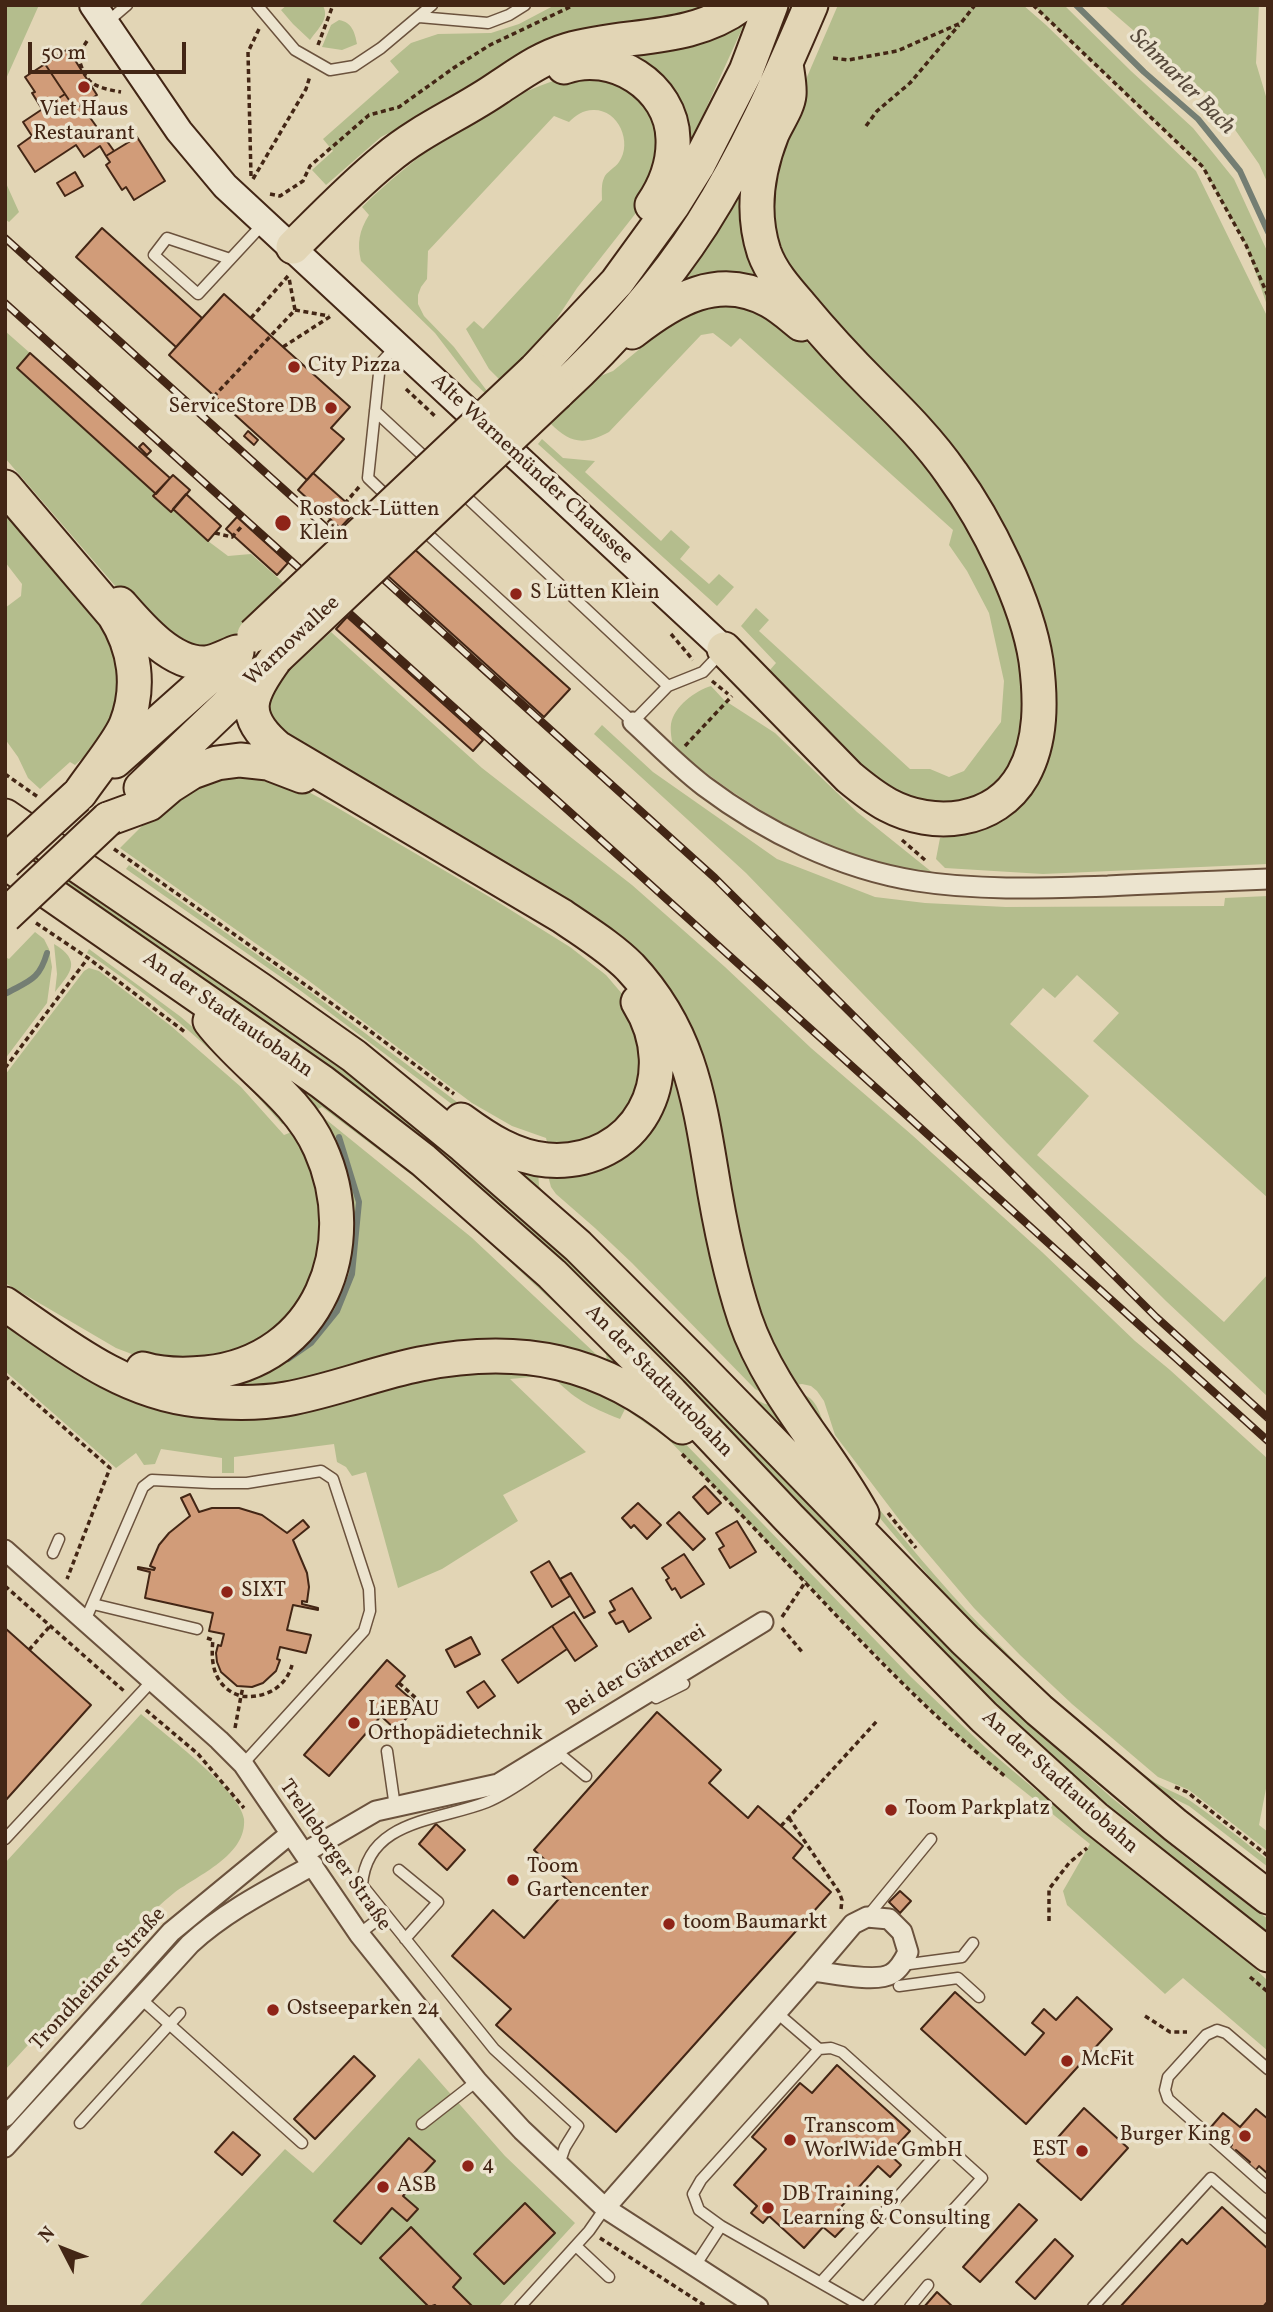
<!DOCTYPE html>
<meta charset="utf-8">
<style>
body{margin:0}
#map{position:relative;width:1273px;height:2312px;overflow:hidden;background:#e2d5b5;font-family:Vollkorn,serif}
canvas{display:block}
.frame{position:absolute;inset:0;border:7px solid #432615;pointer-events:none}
.north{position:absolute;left:28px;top:2214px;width:70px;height:70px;-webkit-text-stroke:5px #ece4cf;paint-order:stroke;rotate:312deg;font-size:19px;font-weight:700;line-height:28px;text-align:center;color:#432615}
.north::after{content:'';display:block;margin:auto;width:24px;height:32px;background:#432615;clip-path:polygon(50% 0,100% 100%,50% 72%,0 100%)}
.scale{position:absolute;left:28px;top:42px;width:158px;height:32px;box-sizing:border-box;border:4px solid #432615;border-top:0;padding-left:9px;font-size:21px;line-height:24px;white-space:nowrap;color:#432615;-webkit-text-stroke:5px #ece4cf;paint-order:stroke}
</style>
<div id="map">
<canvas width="1273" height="2312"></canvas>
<div class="frame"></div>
<div class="north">N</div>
<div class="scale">50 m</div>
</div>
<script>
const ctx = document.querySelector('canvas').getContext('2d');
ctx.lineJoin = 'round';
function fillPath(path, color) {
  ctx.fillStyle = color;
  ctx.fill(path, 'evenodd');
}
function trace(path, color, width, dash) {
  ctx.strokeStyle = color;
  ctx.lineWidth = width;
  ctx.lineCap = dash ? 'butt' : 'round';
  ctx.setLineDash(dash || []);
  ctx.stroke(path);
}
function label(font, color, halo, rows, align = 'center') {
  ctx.font = font + ' Vollkorn,serif';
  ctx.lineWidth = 7;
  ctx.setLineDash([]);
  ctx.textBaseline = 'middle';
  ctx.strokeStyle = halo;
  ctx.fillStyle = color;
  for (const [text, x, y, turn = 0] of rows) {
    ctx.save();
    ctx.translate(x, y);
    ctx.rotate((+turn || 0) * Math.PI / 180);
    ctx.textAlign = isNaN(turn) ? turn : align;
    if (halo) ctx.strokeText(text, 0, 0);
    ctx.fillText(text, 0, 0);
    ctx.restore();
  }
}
fillPath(new Path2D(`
 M5 5H39L5 81Z
 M287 5 323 6C330 18 318 29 310 40L293 24 281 10Z
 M555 5H717L433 110 381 137 326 185 312 170 333 151 323 139 399 72 390 61 411 43 438 34 491 33 519 24Z
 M838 5H1023L1046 25 1196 171 1268 318V864L1043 874 945 868 936 859 940 838 970 834 999 823 1013 814 1027 800 1046 766 1053 741V683L1033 604 774 256 767 180 776 149Z
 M1033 5H1064L1131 71 1193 128 1234 179 1268 253V308L1246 245 1203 167Z
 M1104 5H1259L1256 63 1268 103V184L1259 164 1215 101Z
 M339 20C352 22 355 33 357 44L342 50 322 47 331 25Z
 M746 20 689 146 617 48Z
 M590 73 637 90 662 134 643 204 577 288 544 338 501 381 489 369 466 329 474 321 483 329 602 200C602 193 601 184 604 178 606 172 615 168 619 162 633 142 618 109 593 110 583 110 576 115 569 122L554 116 428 251 427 279 421 287 418 295V304L424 316 454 347 487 391 485 393 471 380 435 333 361 261C357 243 359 231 369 215L362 207C413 157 485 104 553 81 565 77 578 75 590 73Z
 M744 178 772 288 679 287 720 227Z
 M5 181 19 212 9 222 5 219Z
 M744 303 799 335 897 426 954 500 1009 609 1024 678 1022 732 1007 768 993 784 975 796 951 804 927 803 900 795 876 780 797 704 769 671 776 663 741 626 756 608 769 620 759 631 910 769H930L949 777 964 771 1001 722 1004 681 989 613 967 571 949 545 953 530 740 338 731 347 713 333 701 335 609 432C583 446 570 443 550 423L593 379 613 371 682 314 698 305Z
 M5 331 30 353 17 369 156 494 154 497 171 511 173 509 208 541 228 556 251 554 286 585 229 641 215 648 190 650 129 602 5 458Z
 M542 439 563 458 595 461 585 472 661 541 671 530 690 547 680 559 709 584 719 574 734 587 717 606 538 444Z
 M5 501 111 627 126 680 107 736 75 765 70 762 40 789 28 778 18 757 5 739V608L21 596 22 584 5 562Z
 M331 632 482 768 632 885 725 967 811 1048 912 1135 1042 1252 1135 1341 1170 1370 1268 1459V1778L1259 1825 1268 1832V1851L1189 1790 1158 1777 1072 1704 1020 1655 974 1608 901 1522 835 1435 824 1401 817 1391 811 1386 802 1384 788 1386 766 1341 680 1016 270 729 266 697 272 687Z
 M711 686 724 700 775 733 857 812 933 873C835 861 748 809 673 747 672 740 670 732 671 724 674 706 695 691 711 686Z
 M602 725 653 772 777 859 875 897 925 903 1006 907 1224 906 1225 898 1268 896V1198L1093 1041 1119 1013 1077 975 1055 998 1043 988 1010 1024 1089 1096 1037 1155 1224 1322 1268 1274V1397L1166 1301 1007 1143 746 873 594 734Z
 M232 775 290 782 331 804 493 899 570 947 606 975 629 1002 648 1058 619 1128 549 1150 546 1138 512 1126 472 1103 309 981 120 848 146 822 182 792Z
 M5 834 275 1021 350 1074 439 1143 567 1258 690 1375 870 1569 1000 1698 1112 1798 1193 1863 1268 1919V1934L1106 1807 994 1705 867 1577 682 1382 5 844Z
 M129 865 305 988 469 1111 540 1149 465 1114 301 991 126 869Z
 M35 932 44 939 49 949 52 967 47 1003 5 1059V957L9 959Z
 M54 944C82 961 71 972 55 992L57 974Z
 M89 949 181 1017 252 1078 292 1123 282 1124C226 1059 159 1001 87 953Z
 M89 968 99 971 171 1026 241 1087 284 1135 297 1130 322 1181 321 1273 272 1336 209 1363 142 1358 116 1348 5 1283V1075L84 971Z
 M672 1067 769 1396 755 1389 632 1263 595 1228 556 1194 551 1187 547 1172 658 1116 669 1090Z
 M286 1075 417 1171 638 1376 609 1369 605 1350 478 1232 413 1176 322 1107 310 1113Z
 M320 1117H323L471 1237 598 1356 599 1364 576 1356 269 1390 204 1388 348 1265C361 1205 342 1171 320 1117Z
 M499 1157 538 1171 539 1186 544 1193 644 1287 753 1398 765 1404 774 1405 795 1429 783 1436Z
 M5 1319 146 1401 456 1371H554L672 1430 911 1677 986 1748 1038 1792 1097 1834 1214 1929 1268 1981V2051L1183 1978 1165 1994 1067 1905 1063 1891 1090 1844 980 1756 904 1683 667 1438 625 1409 620 1419C588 1406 575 1400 551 1375L510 1379 586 1452 503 1495 518 1521 442 1569 398 1588 366 1472 352 1476 346 1467 337 1462 334 1444 234 1457V1473H222V1458L161 1449 155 1464 144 1465 136 1453 116 1468 5 1371Z
 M802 1394C820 1399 821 1422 829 1437 846 1469 871 1499 894 1527 970 1620 1055 1707 1150 1779 1163 1789 1179 1793 1192 1802 1218 1820 1243 1841 1268 1860V1867L1189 1806 1146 1785 1062 1715 964 1618 852 1485Z
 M141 1714C163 1733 241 1791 244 1819 247 1855 198 1875 174 1893 148 1914 126 1940 103 1965 70 2000 37 2035 5 2070V1863Z
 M419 2058 505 2156 575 2223 498 2307H138L285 2149 313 2173Z`), '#b4bd8d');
trace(new Path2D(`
 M1076 5 1144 72 1198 119 1240 171 1268 232
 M5 994C28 981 39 981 47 953
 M288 1359 311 1343 337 1311 352 1274 359 1202 339 1137`), '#747e73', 6);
const building = new Path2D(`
 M68 49 97 95 75 109 45 64Z
 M45 64 65 94 42 109 32 93 35 92 25 77Z
 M65 94 75 109 81 105 114 151 106 156 100 146 84 157 76 145 35 172 18 146 32 136 23 122Z
 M137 137 165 181 134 200 126 187 122 190 106 165 110 162 106 156Z
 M75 172 83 186 65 196 57 183Z
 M102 228 202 318 176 347 76 257Z
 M224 294 350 407 331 428 344 439 307 480 169 355Z
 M30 353 170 478 156 494 17 368Z
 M248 431 258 440 254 445 244 436Z
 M143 443 151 451 147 455 139 447Z
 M313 473 356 511 340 528 298 490Z
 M173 475 190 490 171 512 153 496Z
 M186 494 221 526 208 541 173 509Z
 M237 517 288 563 277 575 226 529Z
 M412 547 570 689 544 717 387 575Z
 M347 617 483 740 473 751 336 629Z
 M705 1486 721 1503 708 1514 693 1497Z
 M190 1494 199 1512 212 1508H239L262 1515 287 1533 303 1520 309 1527 293 1540 307 1573 309 1587 307 1602 302 1601V1604L318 1608V1610L293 1605 287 1630 311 1635 306 1653 280 1647 277 1659 280 1660 276 1671 263 1683 252 1687 237 1686 221 1672 217 1662 216 1653 218 1645 221 1646 224 1634 209 1631 213 1613 145 1598 150 1572 138 1569V1567L154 1570 155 1568 150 1566 159 1545 169 1533 190 1516 181 1498Z
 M638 1503 661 1525 647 1539 634 1525 631 1528 622 1518Z
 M679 1512 705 1539 693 1550 667 1523Z
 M737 1521 756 1552 730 1568 719 1549 724 1546 716 1533Z
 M684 1554 704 1584 681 1598 675 1588 672 1590 666 1580 669 1578 662 1568Z
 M549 1561 570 1596 552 1607 531 1572Z
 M571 1573 595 1612 584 1618 560 1579Z
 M632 1588 651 1618 629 1632 623 1621 616 1624 609 1613 615 1610 610 1601Z
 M574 1612 597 1646 575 1661 552 1626Z
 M552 1626 567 1649 518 1683 502 1660Z
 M5 1628 91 1705 5 1801 6 1684Z
 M471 1637 480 1654 455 1667 446 1650Z
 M387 1660 405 1676 396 1686 418 1705 396 1730 381 1716 329 1776 304 1755Z
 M484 1681 495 1696 478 1708 467 1692Z
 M657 1712 721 1770 709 1783 748 1818 758 1806 781 1826 803 1846 793 1858 831 1892 616 2132 496 2025 511 2009 452 1956 493 1910 524 1938 572 1884 534 1850Z
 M436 1824 465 1850 447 1870 419 1844Z
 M900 1891 911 1901 900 1913 889 1902Z
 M955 1992 1025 2055 1044 2033 1032 2023 1044 2009 1056 2020 1077 1997 1112 2029 1026 2124 921 2029Z
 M354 2056 375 2076 315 2139 294 2119Z
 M837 2065 910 2131 889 2154 901 2165 890 2177 878 2166 840 2208 852 2219 835 2237 823 2227 804 2248 769 2216 763 2223 751 2213 757 2206 734 2185 766 2149 752 2137 800 2083 812 2093Z
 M1084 2108 1128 2148 1081 2200 1037 2161Z
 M1256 2109 1268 2119V2174L1259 2166 1255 2171 1248 2165 1250 2162 1236 2150 1235 2152 1230 2148 1232 2145 1211 2127 1223 2113 1240 2127Z
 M233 2132 260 2155 242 2175 215 2152Z
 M409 2138 435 2161 403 2196 418 2209 407 2221 392 2208 361 2244 334 2221Z
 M525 2203 555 2233 504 2284 474 2254Z
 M1019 2204 1037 2220 980 2282 963 2267Z
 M1222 2207 1268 2249V2301L1263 2307H1120L1182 2239 1187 2244Z
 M411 2227 461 2278 453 2287 473 2307H437L435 2305 429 2307 380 2258Z
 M1055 2239 1073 2256 1035 2299 1016 2282Z
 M937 2292 953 2307H924Z`);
fillPath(building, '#d19c79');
trace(building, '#432615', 2);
const lane = new Path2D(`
 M257 5 295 50 330 70 354 66 381 48 432 5
 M419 17 488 23 509 15 525 5
 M106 23 127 5
 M230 259 167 238 154 255 198 294 262 225
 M375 411 431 463
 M459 490 668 686
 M391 500 368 478 380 364 396 346
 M420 527 633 722 668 686 703 672 720 654
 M53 1553 59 1539
 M93 1604 197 1629
 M85 1621 143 1487 152 1480 212 1483H247L321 1471 333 1479 369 1589 370 1611 364 1631 243 1764
 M656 1698 684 1684
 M387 1751 395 1807
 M562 1756 586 1776
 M557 1759C534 1773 512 1792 487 1802 439 1821 367 1819 362 1885L494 2049 578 2126 565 2147 559 2164
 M5 1839 152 1681
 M399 1870 438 1902 405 1939
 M867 1917 931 1839
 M359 1934 385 1914
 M902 1965 962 1957 973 1943
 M899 1986 958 1978 979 1997
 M140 1998 302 2143
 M776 2012 819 2049
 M1268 2069 1226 2033 1217 2030 1206 2035 1168 2077 1165 2090 1168 2099 1268 2188
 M80 2123 180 2013
 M422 2124 477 2081
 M576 2246 609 2277
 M695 2266 721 2226
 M821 2282 945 2145
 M520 2307 589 2231 605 2208
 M863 2307 721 2226 699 2210 693 2194 701 2180 819 2049 831 2048 842 2052 982 2178 865 2307
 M910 2307 928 2285
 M1093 2307 1211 2178 1268 2228`);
const street = new Path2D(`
 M633 722C656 743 679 767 704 786 765 832 841 869 917 881 980 891 1045 888 1108 886 1161 883 1215 881 1268 879
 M5 1550 219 1740 243 1764 359 1934 477 2081 522 2130 605 2208 758 2307
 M304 1853 376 1811 498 1784 763 1622
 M5 2117 171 1932 290 1834
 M5 2147 190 1944C226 1911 270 1889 313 1865
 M605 2208 813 1971C831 1973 876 1983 891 1974 900 1969 904 1960 908 1952L902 1932 889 1919 867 1917 853 1924 813 1971`);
const secondary = new Path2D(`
 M93 5 179 131 225 186 724 649`);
const highway = new Path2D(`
 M564 67C612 49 672 86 673 139 674 164 665 186 652 205
 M293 247C323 217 353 186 386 159 420 130 462 113 498 88 521 73 541 58 568 50 627 33 690 43 741 5
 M632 332C673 300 719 272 770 301 781 307 791 316 801 324
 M535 370 617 282 673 205 698 165 746 71 771 5
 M557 393C611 343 662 286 702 224 746 155 779 80 811 5
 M5 487 114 615C135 648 141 687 126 725 118 744 92 775 80 793
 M120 604C140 627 172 665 206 663 216 662 228 655 237 652
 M724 649 849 777C861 787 873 797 888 805 933 829 995 824 1023 775 1042 741 1041 699 1036 661 1027 602 987 522 952 474 930 442 902 414 875 387 848 360 824 334 800 305 786 289 771 272 764 252 751 212 757 172 772 134 777 122 788 107 789 95 790 85 787 73 786 63
 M276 658C249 695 239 715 278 748L562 916C585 932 610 947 630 967 687 1028 698 1091 711 1170 719 1220 729 1271 745 1319 770 1392 826 1448 862 1514
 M115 761 234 655
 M141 788 261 673
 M5 816 259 989 354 1056 464 1146 578 1246 698 1366 965 1640 1039 1710 1175 1825 1268 1897
 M108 819 149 804 170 786 192 772 217 763 240 760 268 763 302 776
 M5 862 322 1082 423 1160 552 1274 671 1393 789 1518 984 1717 1095 1818 1268 1955
 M461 1120C487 1139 514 1157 547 1160 637 1167 685 1076 638 1002
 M5 1304C65 1345 122 1392 197 1400 227 1403 257 1404 286 1399 332 1391 375 1373 420 1364 520 1344 603 1360 682 1427
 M143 1369C163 1375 185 1375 206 1373 319 1361 364 1245 320 1148 297 1096 243 1065 210 1021`);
trace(lane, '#6b523d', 13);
trace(street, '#6b523d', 23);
trace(secondary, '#432615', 30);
trace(highway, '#432615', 37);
trace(new Path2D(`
 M1033 5 1203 167 1246 245 1268 296
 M87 41 78 55C85 84 93 87 121 92
 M318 45 333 5
 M833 58 848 60 897 51 961 23 975 5
 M866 126 877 111 910 83 959 25
 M251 176 248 52 259 29
 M253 179 306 89 310 76
 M270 194 280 196 303 181 310 166 369 115 399 107 455 67 490 45 574 5
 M295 310 329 316
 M251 318 288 276
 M283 347 331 316
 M406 389 436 417
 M202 409 295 310 289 278
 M328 523 359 487
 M215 533 232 537 243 525
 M671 634 693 660
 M712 681 728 694
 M685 746 732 696
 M5 774 38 797
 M902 840 925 860
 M114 849 362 1025 454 1094
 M36 923 88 958 185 1032
 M5 1068 88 958
 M5 1376 110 1468 67 1579
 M682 1454C790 1561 888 1681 1006 1777
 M888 1513 916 1548
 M5 1586 124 1691
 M782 1617 806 1581
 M782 1628 803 1653
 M207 1638 213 1640C210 1665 215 1688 241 1696L243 1687
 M29 1650 50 1626
 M399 1683 418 1700V1705
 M146 1710 198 1754 244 1808
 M235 1728 241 1696C264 1699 286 1688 292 1665
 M1175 1787 1187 1792 1268 1856
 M789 1818 839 1892 842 1900 841 1909
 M781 1826 877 1721
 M1049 1921V1889L1069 1863 1087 1848
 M1250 1977 1268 1992
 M1145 2016 1170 2032H1187
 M600 2238 707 2307`), '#432615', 3.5, [5, 3.5]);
trace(lane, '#ece4cf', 10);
trace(street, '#ece4cf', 19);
trace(secondary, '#ece4cf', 26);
trace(highway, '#e2d5b5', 33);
const rail = new Path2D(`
 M5 238 715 878 1156 1317 1268 1418
 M5 303 1268 1441`);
trace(rail, '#432615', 8);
trace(rail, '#ece4cf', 5, [16]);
const highwayBridge = new Path2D(`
 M254 635 535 370
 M276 658 557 393
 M5 862 77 796
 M5 916 108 819`);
trace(highwayBridge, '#432615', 37, []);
trace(highwayBridge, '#e2d5b5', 33);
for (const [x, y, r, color] of [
 [84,87,7,"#8f2418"],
 [294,367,7,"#8f2418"],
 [331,408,7,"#8f2418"],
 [283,523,9,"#8f2418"],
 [516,594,7,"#8f2418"],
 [227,1592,7,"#8f2418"],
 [354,1723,7,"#8f2418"],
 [891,1810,7,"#8f2418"],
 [513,1880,7,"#8f2418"],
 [669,1924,7,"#8f2418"],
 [273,2010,7,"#8f2418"],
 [1067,2061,7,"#8f2418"],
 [1245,2136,7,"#8f2418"],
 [790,2140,7,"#8f2418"],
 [1082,2151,7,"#8f2418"],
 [468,2166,7,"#8f2418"],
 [383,2187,7,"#8f2418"],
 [768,2208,7,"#8f2418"]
]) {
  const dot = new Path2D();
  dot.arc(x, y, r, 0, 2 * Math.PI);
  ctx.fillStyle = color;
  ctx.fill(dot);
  trace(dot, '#ece4cf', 2.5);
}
label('21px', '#432615', '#ece4cf', [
 ["Viet Haus",84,111,"center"],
 ["Restaurant",84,135,"center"],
 ["City Pizza",308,367],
 ["ServiceStore DB",317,408,"right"],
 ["Rostock-Lütten",299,511],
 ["Klein",299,535],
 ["S Lütten Klein",530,594],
 ["SIXT",241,1592],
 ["LiEBAU",368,1711],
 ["Orthopädietechnik",368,1735],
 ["Toom Parkplatz",905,1810],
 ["Toom",527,1868],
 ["Gartencenter",527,1892],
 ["toom Baumarkt",683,1924],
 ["Ostseeparken 24",287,2010],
 ["McFit",1081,2061],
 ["Transcom",804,2128],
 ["WorlWide GmbH",804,2152],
 ["Burger King",1231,2136,"right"],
 ["EST",1068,2151,"right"],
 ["4",482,2166],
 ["ASB",397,2187],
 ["DB Training,",782,2196],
 ["Learning & Consulting",782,2220]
], 'left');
label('21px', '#432615', '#ece4cf', [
 ["Alte Warnemünder Chaussee",531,470,43],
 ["Warnowallee",293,642,-43],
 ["An der Stadtautobahn",227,1016,35],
 ["An der Stadtautobahn",658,1382,46],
 ["Bei der Gärtnerei",637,1672,-31],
 ["An der Stadtautobahn",1059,1783,42],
 ["Trelleborger Straße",334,1856,55],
 ["Trondheimer Straße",99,1980,-47]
]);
label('italic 23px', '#584a3c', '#ece4cf', [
 ["Schmarler Bach",1181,83,45]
]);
</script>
